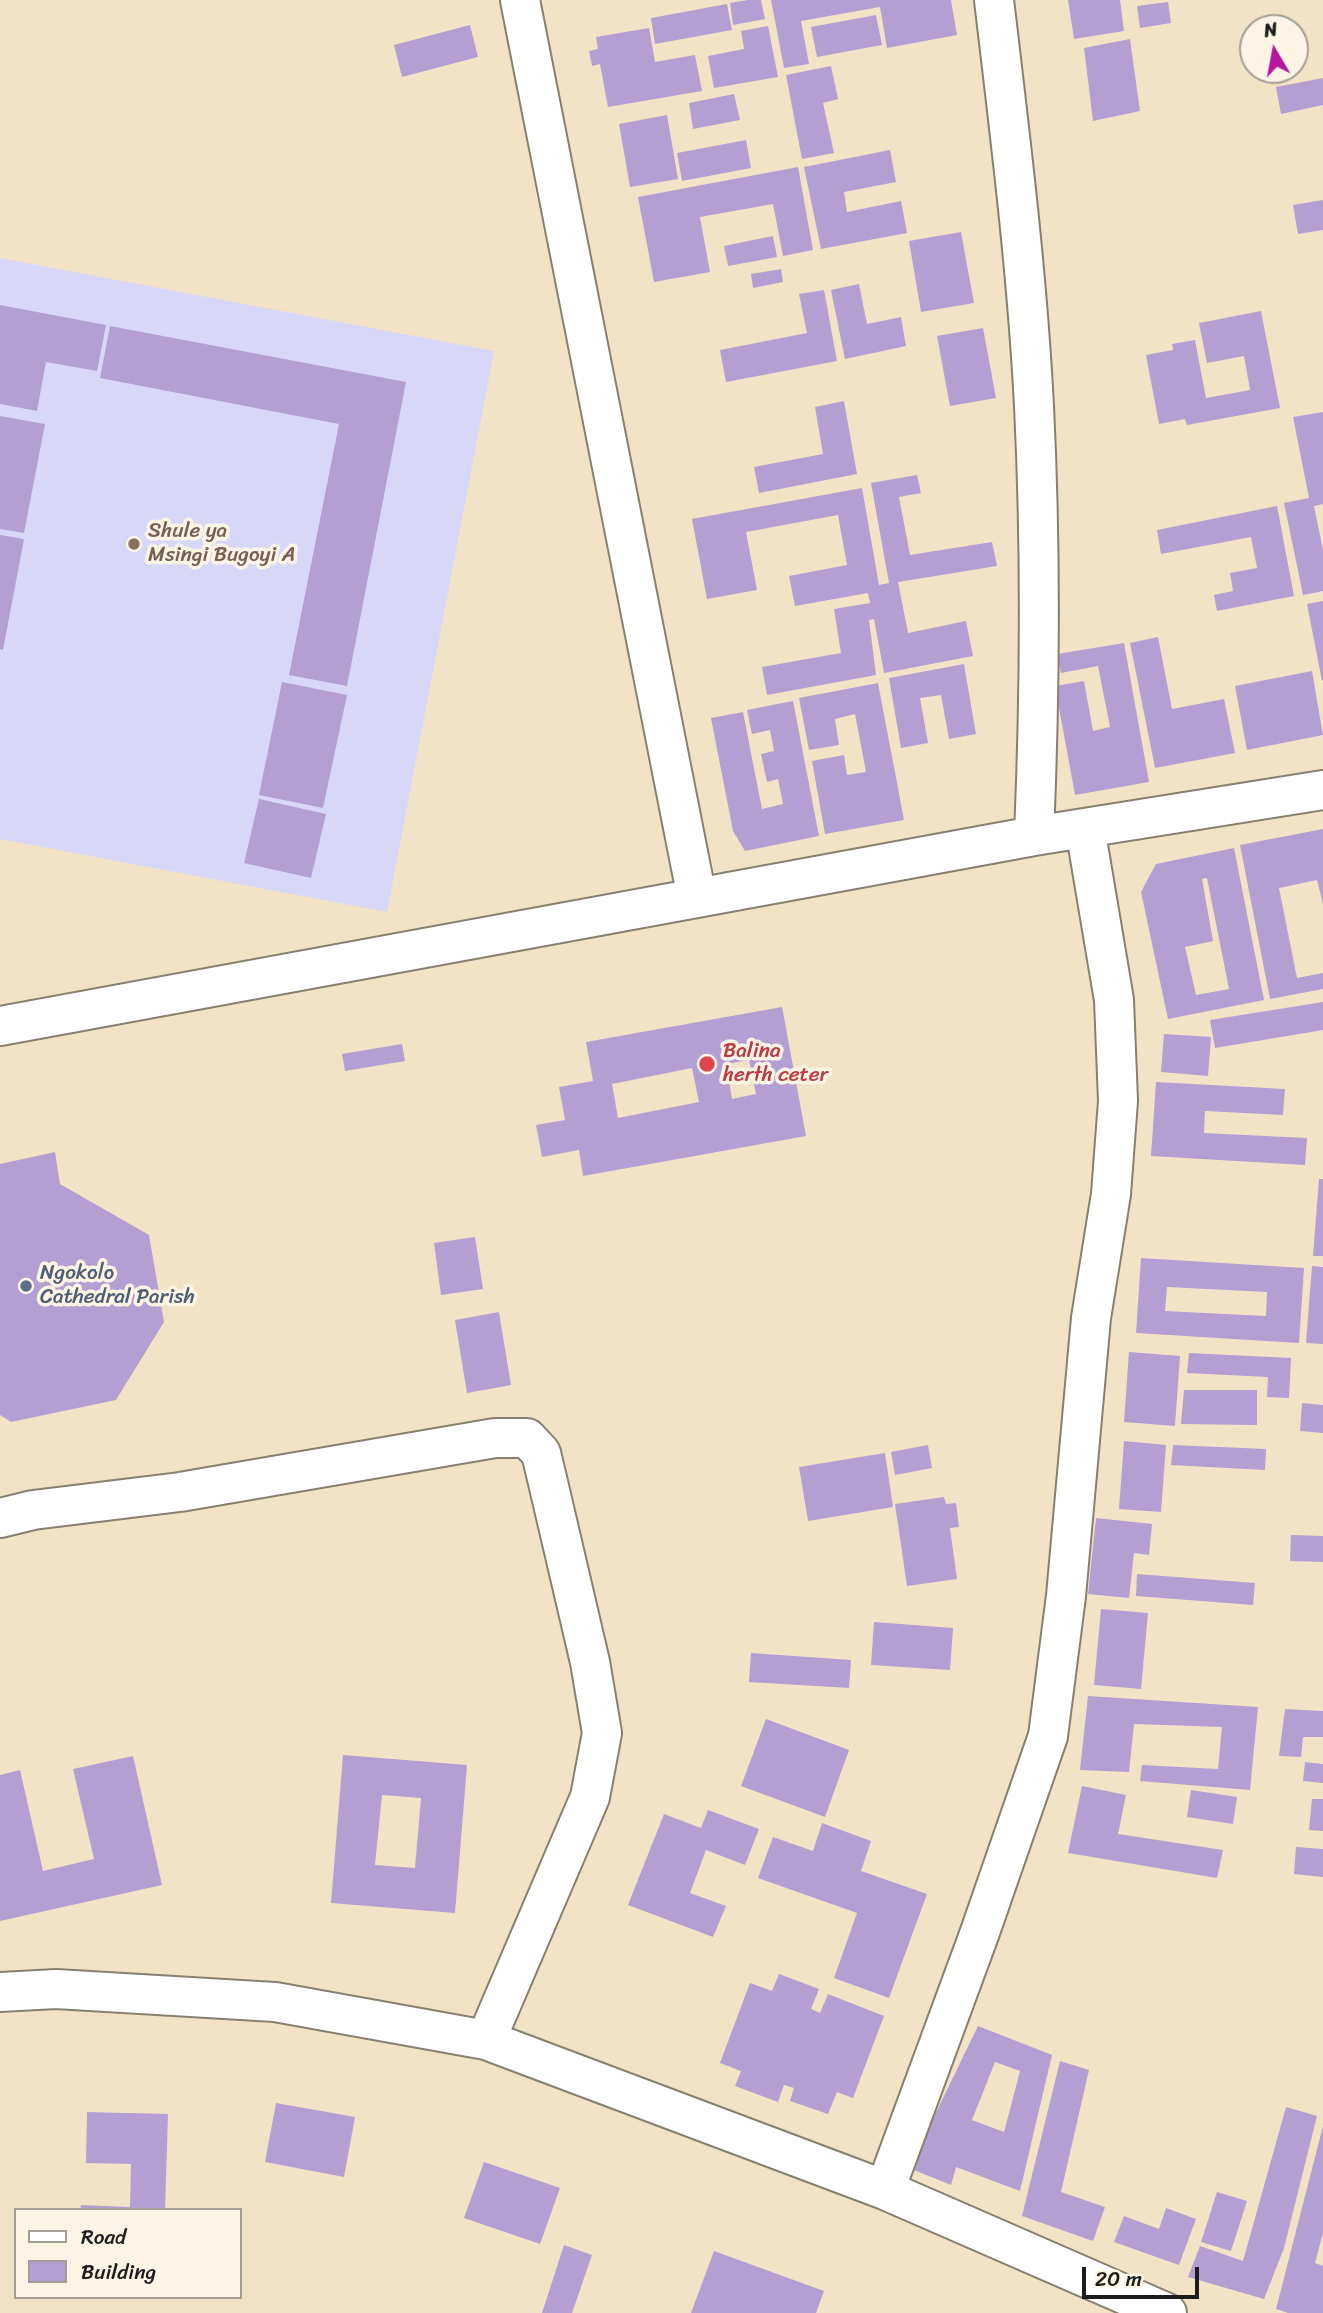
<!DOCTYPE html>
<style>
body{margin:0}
#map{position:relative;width:1323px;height:2313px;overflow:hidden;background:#f2e3c6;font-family:Sriracha,sans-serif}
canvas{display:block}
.legend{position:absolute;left:14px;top:2208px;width:228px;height:91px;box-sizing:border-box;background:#fcf5e5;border:2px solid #a29e95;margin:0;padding:9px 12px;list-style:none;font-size:21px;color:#1c1c1c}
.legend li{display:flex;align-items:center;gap:14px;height:35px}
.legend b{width:35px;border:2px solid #a29e95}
.north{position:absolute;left:1239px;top:14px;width:70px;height:70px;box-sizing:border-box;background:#fcf5e5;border:2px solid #a29e95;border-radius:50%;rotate:350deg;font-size:19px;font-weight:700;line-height:28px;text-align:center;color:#1c1c1c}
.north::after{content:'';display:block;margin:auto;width:24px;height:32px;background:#b5179e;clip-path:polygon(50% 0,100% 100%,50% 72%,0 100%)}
.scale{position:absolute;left:1082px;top:2267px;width:117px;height:32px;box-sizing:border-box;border:4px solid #1c1c1c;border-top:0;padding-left:9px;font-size:21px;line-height:24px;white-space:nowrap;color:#1c1c1c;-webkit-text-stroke:5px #fcf5e5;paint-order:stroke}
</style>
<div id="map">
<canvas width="1323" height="2313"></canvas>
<ul class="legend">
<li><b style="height:9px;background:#fff"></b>Road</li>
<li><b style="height:19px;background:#b49fd3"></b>Building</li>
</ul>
<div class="north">N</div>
<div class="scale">20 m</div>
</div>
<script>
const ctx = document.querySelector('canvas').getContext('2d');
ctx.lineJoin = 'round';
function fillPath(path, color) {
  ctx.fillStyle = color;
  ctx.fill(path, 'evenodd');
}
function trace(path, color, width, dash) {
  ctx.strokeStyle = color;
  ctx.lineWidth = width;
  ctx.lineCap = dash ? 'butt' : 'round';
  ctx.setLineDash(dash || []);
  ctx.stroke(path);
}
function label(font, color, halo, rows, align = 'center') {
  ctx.font = font + ' Sriracha,sans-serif';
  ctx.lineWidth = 7;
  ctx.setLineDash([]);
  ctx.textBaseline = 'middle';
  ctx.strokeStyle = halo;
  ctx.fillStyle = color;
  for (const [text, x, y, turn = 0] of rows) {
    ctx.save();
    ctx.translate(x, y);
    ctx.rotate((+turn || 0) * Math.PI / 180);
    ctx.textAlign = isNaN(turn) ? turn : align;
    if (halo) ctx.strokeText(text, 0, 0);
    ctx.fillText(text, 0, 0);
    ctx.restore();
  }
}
fillPath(new Path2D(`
 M0 258 494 351 387 912 0 839Z`), '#d9d7f8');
fillPath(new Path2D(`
 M748 0H761L765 19 733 25 730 3Z
 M771 0H951L957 35 887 48 880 7 801 21 809 64 784 68Z
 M1068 0H1120L1124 31 1074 39Z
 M1168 2 1171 23 1140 28 1137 6Z
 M727 4 732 30 655 44 651 18Z
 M876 15 882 45 817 57 811 27Z
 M470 25 478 57 402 77 394 45Z
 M768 26 778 77 714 88 708 56 744 49 741 31Z
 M649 28 655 62 695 55 702 91 608 107 600 64 592 66 589 51 598 49 596 37Z
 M1130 39 1140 111 1093 121 1084 48Z
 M831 66 838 99 823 103 834 153 802 159 786 75Z
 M1323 78V105L1281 114 1276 87Z
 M734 94 740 120 693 129 689 103Z
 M667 115 678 179 630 187 619 124Z
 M746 140 751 168 682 181 677 153Z
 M890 150 896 182 844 192 847 212 901 201 907 233 821 249 804 167Z
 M798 167 813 250 783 256 773 204 700 217 710 272 654 282 638 197Z
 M1323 200V230L1298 234 1293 205Z
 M961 232 974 303 921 312 909 241Z
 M773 236 777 257 728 266 724 246Z
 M781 269 783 282 753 288 751 274Z
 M859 284 867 324 901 317 906 346 845 359 831 290Z
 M824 290 837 361 726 382 720 350 807 333 799 294Z
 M0 305 106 325 97 371 46 362 37 411 0 404Z
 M1261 311 1280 408 1187 425 1185 419 1159 424 1146 355 1173 350 1172 344 1195 340 1206 398 1250 390 1244 356 1207 363 1199 323Z
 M110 326 406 382 347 686 289 675 339 424 100 378Z
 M983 328 996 398 950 406 937 336Z
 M844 401 857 474 759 493 754 467 823 454 815 407Z
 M1323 412V504L1314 506 1323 550V591L1303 595 1284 503 1309 498 1293 417Z
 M0 416 45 424 24 533 0 529Z
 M917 475 921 493 899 497 910 555 992 542 997 566 898 582 908 633 966 621 973 656 884 673 874 619 869 620 876 675 767 695 762 667 841 653 834 609 870 603 868 593 795 606 789 576 847 565 838 515 746 532 757 590 707 599 692 519 862 488 879 585 889 583 871 483Z
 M1277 506 1294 596 1217 611 1214 595 1233 591 1230 573 1257 568 1251 537 1161 554 1157 530Z
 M0 535 24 539 3 650 0 649Z
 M1323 601V680L1322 681 1307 604Z
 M1158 637 1172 709 1224 699 1235 753 1155 768 1130 643Z
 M1124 643 1149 782 1075 795 1055 686 1084 681 1093 731 1110 727 1098 666 1061 673 1057 654Z
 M964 664 976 734 949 739 941 695 920 698 928 743 901 748 889 678Z
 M1312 671 1323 735 1247 750 1235 686Z
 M282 682 347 695 323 808 259 795Z
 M878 683 904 820 825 834 812 761 844 755 847 775 866 772 855 714 835 719 839 745 809 750 799 698Z
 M793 701 819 836 745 851 733 831 711 718 743 712 762 809 783 804 778 779 767 782 761 754 774 751 770 730 752 734 747 710Z
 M259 799 326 814 311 878 244 863Z
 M1323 829V904L1317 880 1279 888 1297 978 1323 973V989L1270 999 1240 845Z
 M1234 848 1264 1000 1168 1019 1141 892 1156 864ZM1207 878 1229 989 1196 995 1185 947 1213 941 1202 879Z
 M1323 1002V1030L1215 1048 1210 1020Z
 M782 1007 806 1136 583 1176 579 1150 542 1157 536 1125 565 1120 559 1087 593 1081 586 1042ZM749 1060 756 1094 732 1099 726 1064ZM692 1068 699 1102 618 1118 612 1084Z
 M1164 1034 1211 1037 1208 1076 1161 1072Z
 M402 1044 405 1061 345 1071 342 1054Z
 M1156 1082 1285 1089 1283 1115 1205 1111 1204 1133 1307 1138 1305 1165 1151 1156Z
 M55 1152 60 1184 149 1235 164 1322 116 1400 11 1422 0 1415V1164Z
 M1319 1179H1323V1256H1313Z
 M475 1237 483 1289 441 1295 434 1243Z
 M1141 1258 1304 1268 1299 1343 1136 1333ZM1167 1287 1267 1292 1266 1316 1165 1311Z
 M1312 1266 1323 1267V1344L1306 1343Z
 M499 1312 511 1385 467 1393 455 1320Z
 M1129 1352 1180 1356 1175 1426 1124 1422Z
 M1189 1353 1291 1358 1289 1398 1267 1397 1268 1377 1187 1373Z
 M1184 1390H1257V1425L1181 1424Z
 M1302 1403 1323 1405V1433L1300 1431Z
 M1124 1441 1166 1445 1161 1512 1119 1509Z
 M928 1445 932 1468 895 1475 891 1452Z
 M1173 1445 1266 1449 1265 1470 1171 1465Z
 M885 1453 893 1507 808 1521 799 1467Z
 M944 1497 946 1504 956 1503 959 1527 950 1528 957 1579 907 1586 895 1504Z
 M1096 1518 1152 1524 1149 1555 1134 1553 1129 1598 1088 1594Z
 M1291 1535 1323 1536V1562L1290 1561Z
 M1137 1574 1255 1583 1253 1605 1136 1596Z
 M1101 1609 1148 1613 1141 1689 1094 1685Z
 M874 1622 953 1628 950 1670 871 1665Z
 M751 1653 851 1660 849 1688 749 1682Z
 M1088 1696 1258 1707 1250 1790 1140 1781 1142 1765 1218 1769 1222 1727 1134 1724 1129 1772 1080 1770Z
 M1285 1709 1323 1711V1737H1303L1301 1757 1279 1756Z
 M766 1719 849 1750 825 1817 741 1786Z
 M343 1755 467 1765 455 1913 331 1903ZM382 1795 421 1798 415 1868 375 1865Z
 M133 1756 162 1885 0 1921V1775L20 1770 43 1871 94 1859 73 1769Z
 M1305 1762 1323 1764V1783L1303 1781Z
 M1082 1786 1126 1795 1118 1834 1223 1850 1217 1878 1068 1853Z
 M1191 1790 1237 1797 1233 1824 1187 1817Z
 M1312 1799H1323V1831L1309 1830Z
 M708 1810 759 1829 745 1865 706 1850 690 1893 726 1906 713 1937 628 1905 664 1814 701 1828Z
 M822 1823 871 1841 861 1871 927 1894 889 1998 834 1978 857 1913 758 1878 773 1837 813 1851Z
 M1296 1847 1323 1849V1877L1294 1874Z
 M779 1974 819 1989 811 2009 820 2013 828 1994 884 2016 853 2098 837 2092 828 2114 790 2101 794 2088 784 2085 778 2102 735 2086 741 2071 720 2063 750 1983 772 1991Z
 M978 2026 1052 2055 1020 2191 956 2167 951 2185 909 2168ZM995 2062 1020 2071 1004 2132 972 2120Z
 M1060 2061 1089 2070 1061 2192 1105 2207 1093 2241 1022 2216Z
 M276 2103 355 2117 344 2177 265 2162Z
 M1286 2107 1317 2116 1284 2248 1264 2299 1188 2277 1200 2246 1243 2261Z
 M87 2112 168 2114 165 2210H80L81 2205 130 2207 131 2164 86 2163Z
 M1323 2126V2233L1315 2263 1323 2266V2313H1288L1276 2309Z
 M484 2162 560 2188 540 2244 464 2218Z
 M1217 2192 1247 2201 1231 2251 1201 2242Z
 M1166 2208 1196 2219 1179 2265 1114 2242 1124 2216 1159 2229Z
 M564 2245 592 2255 572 2313H542Z
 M714 2251 824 2291 816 2313H691Z`), '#b49fd3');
const street = new Path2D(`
 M520 0 697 898
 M994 0C1010 135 1027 270 1034 406 1041 549 1040 693 1034 836
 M0 1026 1034 836 1323 790
 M0 1518 33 1510 180 1492 495 1438H527L541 1453 550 1491 590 1662 602 1733 590 1797 486 2040
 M0 1992 56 1989 275 2002 486 2040 885 2190 1167 2313
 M885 2190 980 1932 1048 1736 1066 1596 1091 1318 1111 1194 1118 1101 1114 1000 1085 828`);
trace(street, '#878071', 42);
trace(street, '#fff', 38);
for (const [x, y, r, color] of [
 [134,544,7,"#8d6e63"],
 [707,1064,9,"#e0444e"],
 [26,1286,7,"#5c6f8a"]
]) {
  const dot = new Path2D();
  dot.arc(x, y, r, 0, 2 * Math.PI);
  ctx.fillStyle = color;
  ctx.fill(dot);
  trace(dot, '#fcf5e5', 2.5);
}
label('21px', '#785e54', '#fcf5e5', [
 ["Shule ya",148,532],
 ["Msingi Bugoyi A",148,556]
], 'left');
label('21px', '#be3a42', '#fcf5e5', [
 ["Balina",723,1052],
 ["herth ceter",723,1076]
], 'left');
label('21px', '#4e5e75', '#fcf5e5', [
 ["Ngokolo",40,1274],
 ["Cathedral Parish",40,1298]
], 'left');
</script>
